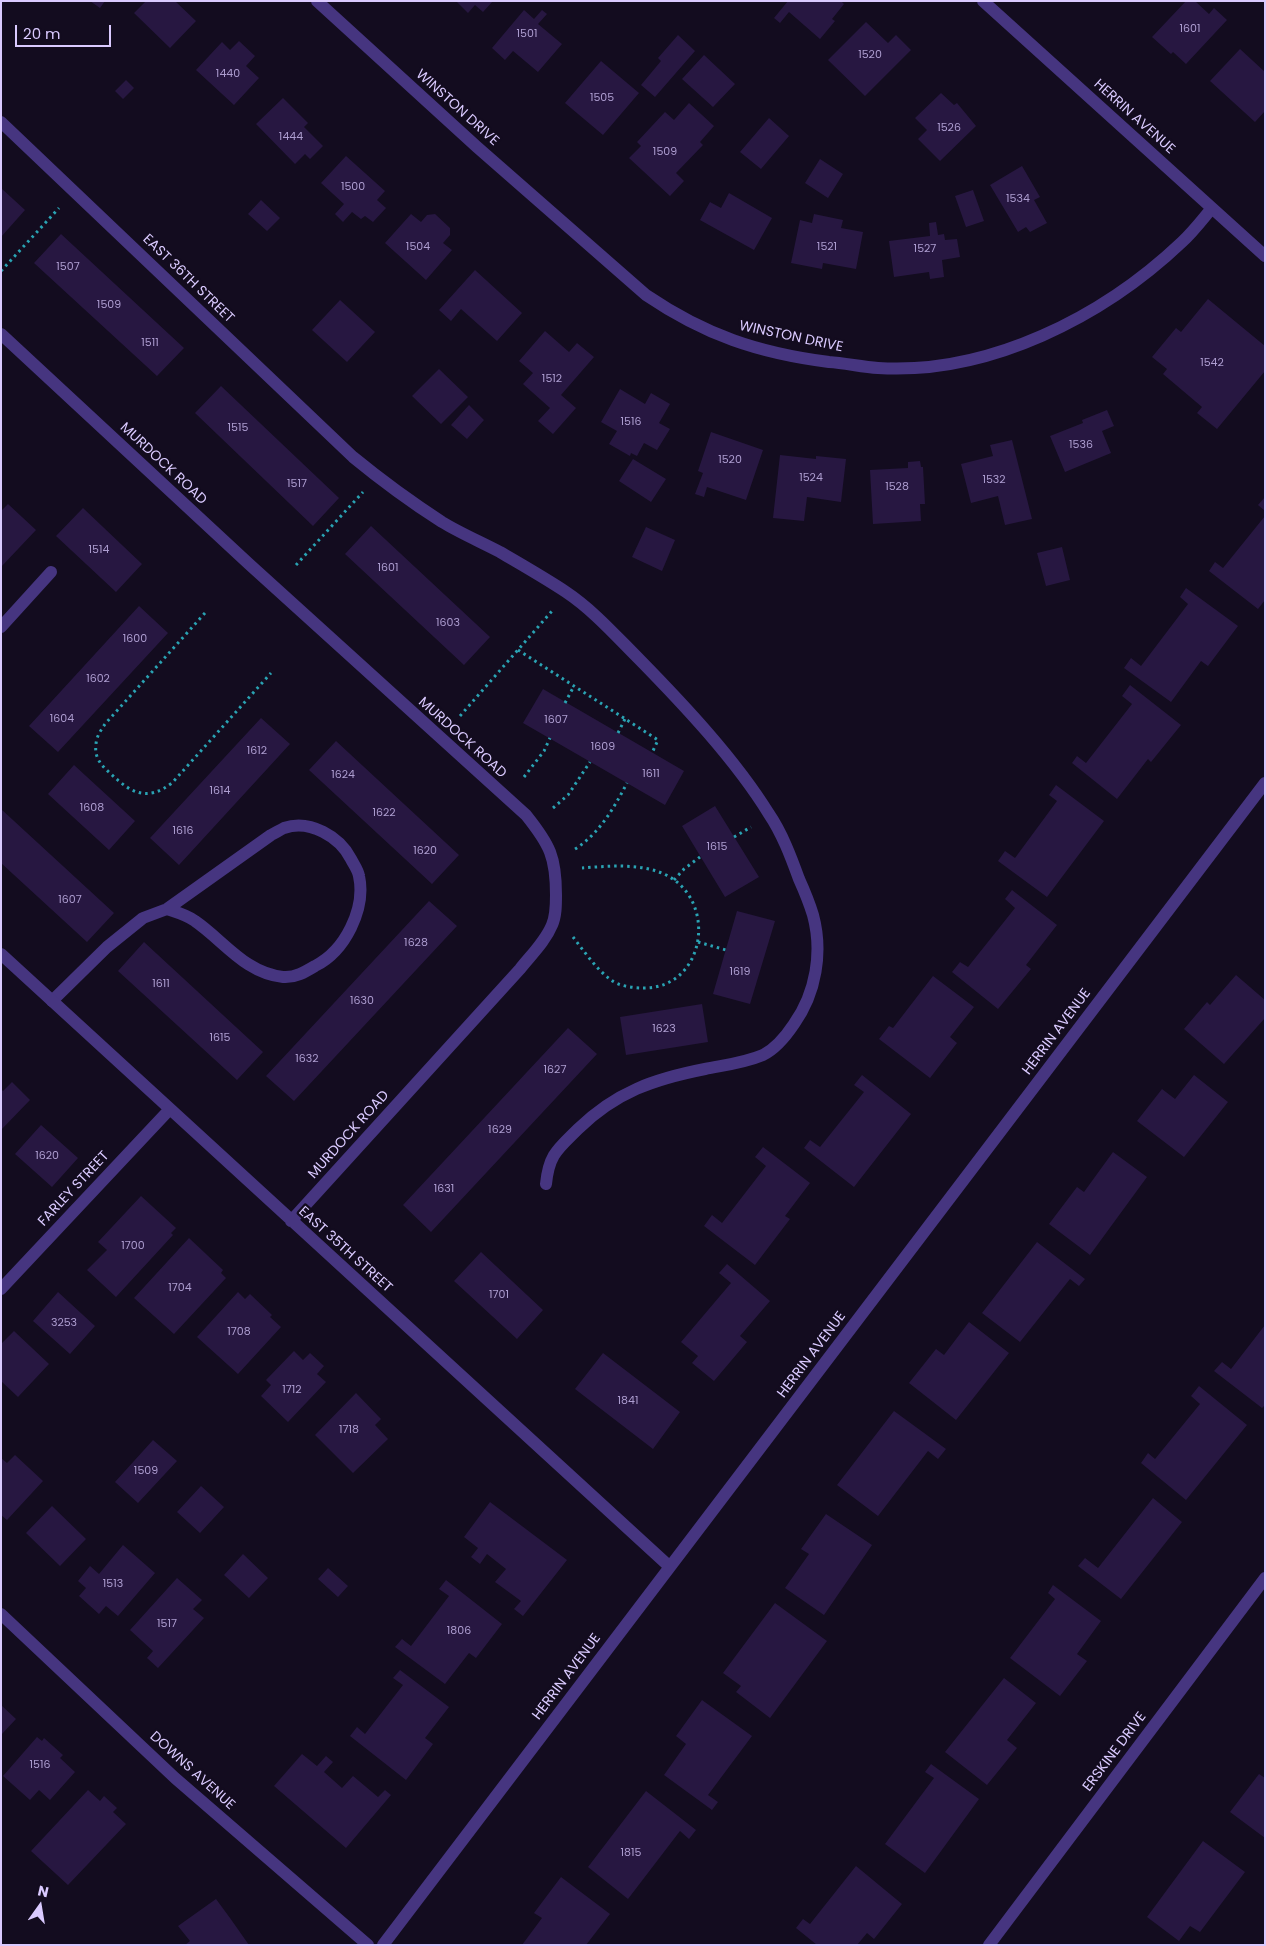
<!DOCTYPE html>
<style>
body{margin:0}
#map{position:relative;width:1266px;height:1946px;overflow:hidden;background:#130c1f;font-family:Poppins,sans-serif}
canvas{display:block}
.frame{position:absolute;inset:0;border:2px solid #dacaff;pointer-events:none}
.north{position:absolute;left:15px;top:1881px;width:50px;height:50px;-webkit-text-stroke:4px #130c1f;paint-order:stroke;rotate:13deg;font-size:14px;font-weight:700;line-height:20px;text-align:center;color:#dacaff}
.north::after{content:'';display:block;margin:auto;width:18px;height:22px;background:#dacaff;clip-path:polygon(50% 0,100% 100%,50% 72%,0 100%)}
.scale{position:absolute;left:15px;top:25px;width:96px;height:22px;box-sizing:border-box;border:2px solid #dacaff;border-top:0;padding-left:6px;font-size:15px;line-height:18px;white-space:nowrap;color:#dacaff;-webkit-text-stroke:4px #130c1f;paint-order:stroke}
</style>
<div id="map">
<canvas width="1266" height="1946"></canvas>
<div class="frame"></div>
<div class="north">N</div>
<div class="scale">20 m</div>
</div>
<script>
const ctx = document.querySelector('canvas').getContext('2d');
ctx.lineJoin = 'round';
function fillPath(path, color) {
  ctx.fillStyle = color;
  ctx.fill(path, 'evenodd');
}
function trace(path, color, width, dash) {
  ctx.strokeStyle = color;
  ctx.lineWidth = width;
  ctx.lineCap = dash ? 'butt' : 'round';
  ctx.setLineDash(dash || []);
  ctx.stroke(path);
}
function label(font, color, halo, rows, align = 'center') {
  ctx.font = font + ' Poppins,sans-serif';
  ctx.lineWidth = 4.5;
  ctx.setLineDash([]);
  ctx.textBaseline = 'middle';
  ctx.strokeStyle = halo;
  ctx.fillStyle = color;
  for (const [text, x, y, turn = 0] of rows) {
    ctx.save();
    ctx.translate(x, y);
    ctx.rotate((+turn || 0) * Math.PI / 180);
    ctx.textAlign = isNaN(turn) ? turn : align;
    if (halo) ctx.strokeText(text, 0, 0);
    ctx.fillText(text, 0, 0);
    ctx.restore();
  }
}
fillPath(new Path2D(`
 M90 1H105L100 8Z
 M146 1H175L196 21 170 48 134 13Z
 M456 1H493L483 12 475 5 468 13Z
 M788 1H841L844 4 832 19 835 21 820 39 789 12 780 23 774 18Z
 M1186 1H1195L1209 14 1214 8 1227 20 1186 64 1173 52 1171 54 1152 37Z
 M524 10 534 19 542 10 547 14 538 24 562 44 538 72 513 51 505 60 492 48Z
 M866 22 888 43 896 35 911 50 865 96 828 60Z
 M678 35 695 51 655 97 641 85 661 61 658 58Z
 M239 41 255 56 246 66 259 78 234 105 196 70 222 42 230 50Z
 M1240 49 1265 72V111L1255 122 1210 81Z
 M704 55 735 84 713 107 682 79Z
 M601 61 639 93 603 135 565 103Z
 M126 80 134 88 123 99 115 91Z
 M941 93 954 105 957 103 976 126 940 161 918 139 927 130 915 118Z
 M283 98 308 123 304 127 323 146 310 159 305 154 295 164 256 124Z
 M689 103 714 126 700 142 703 145 676 173 684 181 670 196 629 158 641 146 637 142 665 112 674 120Z
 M769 118 789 136 761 169 740 152Z
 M346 156 385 191 377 200 386 208 373 222 365 216 361 219 352 212 343 222 335 214 344 204 321 183Z
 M820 159 843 174 828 198 805 183Z
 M1022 166 1040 197 1034 200 1047 223 1030 232 1026 227 1018 232 990 185Z
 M1 188 25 210 1 237Z
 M973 190 984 221 966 227 955 196Z
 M729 193 772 218 754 250 700 220 710 202 721 208Z
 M261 200 280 218 267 231 248 214Z
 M411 214 421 222 427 215 435 214 450 228V235L443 243 452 250 426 280 385 243Z
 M814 214 843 220 841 228 863 232 856 269 823 263 822 269 791 263 800 220 812 223Z
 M936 222 938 235 944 234 945 240 957 239 960 257 942 260 944 277 930 279 929 272 894 277 889 241 930 236 929 223Z
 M61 234 184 348 157 376 34 263Z
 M475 270 522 313 497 341 461 309 451 321 439 310Z
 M1208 299 1265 346V371L1217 429 1197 413 1202 407 1163 374 1167 369 1152 357 1176 328 1181 332Z
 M340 300 375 332 347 362 312 330Z
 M545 331 569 352 577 343 594 357 561 395 576 408 553 434 538 421 550 408 523 384 533 373 519 361Z
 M439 369 468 397 441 424 412 396Z
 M221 386 339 498 313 526 195 413Z
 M620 389 645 404 651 393 670 404 659 423 670 429 657 450 644 443 637 456 631 453 630 456 609 444 617 431 601 422Z
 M469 405 484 420 467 439 451 425Z
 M1107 410 1114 426 1102 431 1111 453 1065 472 1050 436 1083 423 1082 420Z
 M711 432 763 450 746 500 707 487 704 497 695 494 703 473 698 471Z
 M1012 440 1032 519 1005 525 998 496 971 503 961 464 993 456 990 445Z
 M780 455 816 459V456L846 459 841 502 807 497 804 521 773 518Z
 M633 459 666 479 651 502 619 481Z
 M920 461 921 467H923L925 504H920L921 521 873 524 870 470 908 468V462Z
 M1265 497V511L1258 505Z
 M8 504 36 530 1 567V511Z
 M83 508 142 564 116 592 56 536Z
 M1265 516V600L1258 609 1209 571 1215 562 1223 568Z
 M371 526 490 637 464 665 345 554Z
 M646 527 675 540 662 571 632 557Z
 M1062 547 1070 580 1046 586 1037 553Z
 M1186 588 1238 626 1208 666 1201 661 1171 702 1124 668 1131 658 1141 666 1188 604 1180 597Z
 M139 606 168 633 58 752 29 726Z
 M1130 685 1181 725 1151 762 1148 759 1117 799 1072 763 1077 756 1086 763 1132 704 1122 696Z
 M543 689 684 771 665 805 523 723Z
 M261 718 290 744 179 865 150 838Z
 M336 741 459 855 432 884 309 770Z
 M74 765 135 821 109 850 48 794Z
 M1056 785 1104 821 1047 897 998 861 1005 851 1015 858 1057 801 1049 795Z
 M715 806 759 877 725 897 682 826Z
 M1 809 114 913 87 942 1 863Z
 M1012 890 1057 925 1026 965 1031 969 998 1009 952 972 960 962 968 967 1015 908 1005 899Z
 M429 901 457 926 294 1101 266 1076Z
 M737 911 775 921 750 1004 713 994Z
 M144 942 263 1052 237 1080 118 971Z
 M1236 975 1265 1000V1018L1224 1064 1184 1029 1207 1002 1210 1005Z
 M933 976 974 1007 950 1037 957 1043 930 1078 879 1039 889 1026 893 1028Z
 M702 1004 708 1042 626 1055 620 1017Z
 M568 1028 597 1054 431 1232 403 1205Z
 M862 1075 911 1114 854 1187 804 1148 810 1140 820 1147 864 1092 854 1085Z
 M1194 1075 1228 1102 1184 1157 1137 1121 1162 1089 1175 1099Z
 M12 1082 30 1100 1 1130V1089L3 1091Z
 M41 1125 78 1158 52 1187 15 1154Z
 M763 1147 810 1183 785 1216 790 1219 755 1265 704 1226 712 1215 722 1223 766 1166 755 1157Z
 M1113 1152 1147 1177 1090 1255 1049 1224 1077 1187 1084 1192Z
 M141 1196 176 1228 171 1233 173 1235 116 1297 87 1270 107 1250 98 1242Z
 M189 1238 223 1270 221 1273 226 1278 174 1334 134 1298Z
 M1037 1242 1085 1279 1079 1286 1070 1279 1020 1342 982 1313Z
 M481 1252 543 1310 517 1339 454 1281Z
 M727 1264 770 1301 740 1336 747 1342 714 1381 692 1363 698 1356 681 1342 731 1283 719 1273Z
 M58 1292 95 1326 70 1354 33 1321Z
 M238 1292 245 1299 250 1294 272 1315 270 1317 281 1327 238 1374 197 1337Z
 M969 1322 1009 1353 956 1420 909 1383 936 1349 944 1355Z
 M1265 1325V1405L1262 1408 1214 1371 1222 1362 1231 1369Z
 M14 1331 49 1364 18 1397 1 1381V1344Z
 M294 1351 303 1360 310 1353 324 1366 317 1374 326 1382 288 1422 261 1396 271 1385 266 1380Z
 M603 1353 680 1412 653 1449 575 1389Z
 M1199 1386 1247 1425 1186 1500 1141 1463 1148 1453 1155 1459 1200 1404 1191 1396Z
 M356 1393 381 1419 375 1425 388 1439 353 1473 315 1435Z
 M894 1411 946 1449 938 1459 928 1451 878 1516 837 1485Z
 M153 1440 177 1461 138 1503 115 1482Z
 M15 1455 43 1481 7 1520 1 1515V1458L7 1463Z
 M201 1486 224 1507 200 1533 177 1512Z
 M1153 1498 1182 1522 1121 1599 1078 1566 1085 1558 1098 1568Z
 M490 1502 567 1560 523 1616 514 1609 521 1601 495 1582 506 1569 487 1554 480 1564 471 1557 478 1548 464 1537Z
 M52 1506 86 1539 60 1566 26 1533Z
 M826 1514 872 1545 824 1615 785 1588 809 1554 801 1549Z
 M123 1545 155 1573 118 1616 106 1606 99 1614 79 1596 86 1588 78 1581 90 1566 99 1574Z
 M243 1554 268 1578 249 1598 224 1575Z
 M328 1568 348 1586 338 1597 318 1579Z
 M177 1578 202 1600 193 1609 204 1618 158 1668 147 1658 153 1651 130 1630Z
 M446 1580 502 1624 476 1658 469 1653 445 1684 395 1647 402 1639 411 1646 449 1596 439 1589Z
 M1053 1585 1101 1621 1077 1654 1087 1661 1060 1696 1010 1658 1055 1599 1048 1593Z
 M775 1603 827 1641 770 1718 736 1692 741 1686 723 1673Z
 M400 1670 449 1707 425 1738 433 1744 406 1780 350 1736 357 1727 365 1734 403 1685 393 1678Z
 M1004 1678 1036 1703 1007 1740 1017 1748 987 1785 945 1752Z
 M702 1700 752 1736 708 1795 718 1802 712 1810 664 1775 686 1744 676 1736Z
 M1 1705 16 1719 1 1735Z
 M37 1737 42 1741 44 1738 63 1755 60 1758 75 1772 50 1800 39 1790 30 1800 3 1776Z
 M302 1754 317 1766 326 1756 333 1762 324 1772 342 1788 353 1776 378 1797 385 1790 391 1795 346 1848 274 1786Z
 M931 1764 979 1799 925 1873 885 1844 934 1778 925 1772Z
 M1259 1774 1265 1778V1838L1230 1812Z
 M88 1790 100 1801 104 1796 117 1808 113 1812 126 1824 68 1885 31 1851Z
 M646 1791 696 1830 689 1839 680 1831 628 1899 588 1867Z
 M1203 1841 1245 1872 1200 1932 1190 1926 1179 1941 1147 1917Z
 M856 1866 902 1904 874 1939 867 1933 857 1945H817L796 1928 803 1919 810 1924Z
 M561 1877 610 1914 586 1945H522L542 1918 534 1913Z
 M216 1899 230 1918 249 1945H185L190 1941 178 1926Z`), '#271741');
trace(new Path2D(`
 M1 271 59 208
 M296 565 363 492
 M205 613 105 724C101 730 96 737 96 745 94 758 102 766 111 774 131 793 147 802 172 783L271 673
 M518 650 658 740 652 753
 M565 703 574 686
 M460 716 552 611
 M618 733 625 719
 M524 777 544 751 550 738
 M553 808 568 795 590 762
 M734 837 751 827
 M575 849C599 834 614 808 627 783
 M674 880 684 869 700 857
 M573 937C584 951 596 969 611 980 619 986 633 988 643 988 706 989 719 899 664 874 639 863 609 866 582 868
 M698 942 726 950`), '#2aa3b3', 3, [2.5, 4]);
trace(new Path2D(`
 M1 122 353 457C381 480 411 502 442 522 460 533 481 542 500 552 522 565 545 578 566 592 593 610 616 636 639 659 684 705 735 759 769 814 782 833 791 857 799 879 804 890 809 902 813 915 823 952 816 993 794 1024 786 1036 775 1049 763 1055 744 1063 725 1065 705 1069 654 1079 616 1092 578 1129 558 1149 549 1154 546 1184
 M1 627 51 572
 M52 1001 107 947 143 918 167 909 271 835C275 833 280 830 284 828 310 819 340 837 351 859 354 865 358 870 359 876 366 909 345 951 315 966 305 972 295 978 283 977 245 973 224 941 195 921 187 915 176 912 167 909`), '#463580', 12);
trace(new Path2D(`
 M317 1 477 147 646 295C705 335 758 353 829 362 845 363 862 367 878 368 989 375 1103 317 1182 242 1193 232 1202 220 1212 208
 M983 1 1265 256
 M1 334 249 564 526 815C550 845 556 857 556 895 556 905 556 916 552 925 545 942 531 955 520 969L291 1221
 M1 954 670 1567
 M1 1289 170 1109
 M1 1614 175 1778 368 1945
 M383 1945 1265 783
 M989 1945 1265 1578`), '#463580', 12);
label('11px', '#ad9dd0', null, [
 ["1601",1190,29],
 ["1501",527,34],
 ["1520",870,55],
 ["1440",228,74],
 ["1505",602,98],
 ["1526",949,128],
 ["1444",291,137],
 ["1509",665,152],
 ["1500",353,187],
 ["1534",1018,199],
 ["1504",418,247],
 ["1521",827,247],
 ["1527",925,249],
 ["1507",68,267],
 ["1509",109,305],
 ["1511",150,343],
 ["1542",1212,363],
 ["1512",552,379],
 ["1516",631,422],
 ["1515",238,428],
 ["1536",1081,445],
 ["1520",730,460],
 ["1524",811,478],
 ["1532",994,480],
 ["1517",297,484],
 ["1528",897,487],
 ["1514",99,550],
 ["1601",388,568],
 ["1603",448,623],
 ["1600",135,639],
 ["1602",98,679],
 ["1604",62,719],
 ["1607",556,720],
 ["1609",603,747],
 ["1612",257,751],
 ["1611",651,774],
 ["1624",343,775],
 ["1614",220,791],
 ["1608",92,808],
 ["1622",384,813],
 ["1616",183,831],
 ["1615",717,847],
 ["1620",425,851],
 ["1607",70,900],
 ["1628",416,943],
 ["1619",740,972],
 ["1611",161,984],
 ["1630",362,1001],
 ["1623",664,1029],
 ["1615",220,1038],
 ["1632",307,1059],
 ["1627",555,1070],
 ["1629",500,1130],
 ["1620",47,1156],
 ["1631",444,1189],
 ["1700",133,1246],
 ["1704",180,1288],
 ["1701",499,1295],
 ["3253",64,1323],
 ["1708",239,1332],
 ["1712",292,1390],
 ["1841",628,1401],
 ["1718",349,1430],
 ["1509",146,1471],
 ["1513",113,1584],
 ["1517",167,1624],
 ["1806",459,1631],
 ["1516",40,1765],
 ["1815",631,1853]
]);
label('14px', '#dacaff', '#130c1f', [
 ["WINSTON DRIVE",457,108,42],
 ["HERRIN AVENUE",1134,117,42],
 ["EAST 36TH STREET",188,279,44],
 ["WINSTON DRIVE",791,337,12],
 ["MURDOCK ROAD",163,464,43],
 ["MURDOCK ROAD",462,738,42],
 ["HERRIN AVENUE",1057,1032,-53],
 ["MURDOCK ROAD",349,1135,-48],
 ["FARLEY STREET",74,1189,-47],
 ["EAST 35TH STREET",345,1250,42],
 ["HERRIN AVENUE",812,1355,-53],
 ["HERRIN AVENUE",567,1677,-53],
 ["ERSKINE DRIVE",1115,1752,-53],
 ["DOWNS AVENUE",192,1771,42]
]);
</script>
